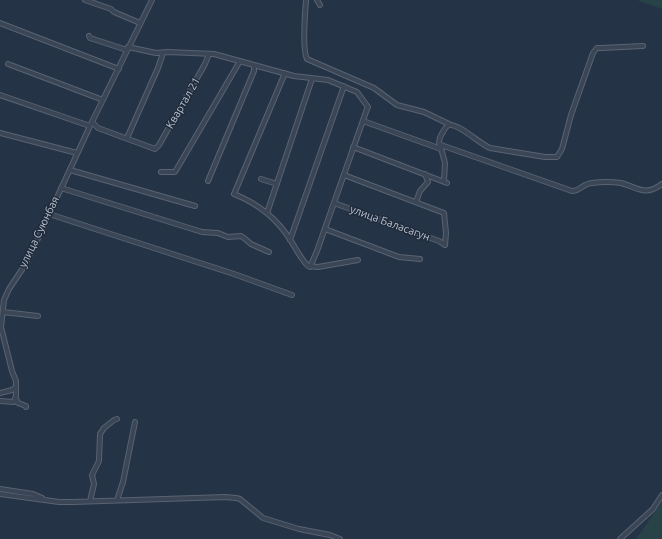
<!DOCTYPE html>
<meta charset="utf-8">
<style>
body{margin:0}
canvas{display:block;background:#253346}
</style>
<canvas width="662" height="539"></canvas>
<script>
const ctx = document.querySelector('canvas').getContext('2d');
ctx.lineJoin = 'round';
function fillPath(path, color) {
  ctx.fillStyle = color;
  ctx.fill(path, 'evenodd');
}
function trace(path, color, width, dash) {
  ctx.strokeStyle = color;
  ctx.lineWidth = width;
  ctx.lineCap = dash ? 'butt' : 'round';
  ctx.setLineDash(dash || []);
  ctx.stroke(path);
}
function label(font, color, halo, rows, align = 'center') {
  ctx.font = font + ' Ubuntu,sans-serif';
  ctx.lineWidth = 3;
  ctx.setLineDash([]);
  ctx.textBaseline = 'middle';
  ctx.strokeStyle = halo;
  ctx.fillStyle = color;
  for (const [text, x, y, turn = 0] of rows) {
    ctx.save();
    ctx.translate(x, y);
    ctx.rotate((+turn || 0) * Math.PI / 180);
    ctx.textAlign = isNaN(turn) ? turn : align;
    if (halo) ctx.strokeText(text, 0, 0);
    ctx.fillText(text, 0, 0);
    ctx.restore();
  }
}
fillPath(new Path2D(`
 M637 0H662V9Z
 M662 502V539H636Z`), '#274347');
const minor = new Path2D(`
 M85 0 111 9 114 12 140 23
 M306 0C305 13 302 50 307 59L374 88 397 105 424 112 451 125
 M317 0 320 5
 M0 23 119 69
 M89 36 90 38 127 50
 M643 46 601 48H597L593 53 571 115 562 149 557 157H545L490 148C480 144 458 123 449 125 446 126 444 130 443 132 440 136 439 139 439 144L441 145 572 191C580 191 584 183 592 183 600 182 613 182 621 183 637 187 645 197 662 184
 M128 47 156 53 168 52 214 54 294 76 328 80 357 92 368 107 367 109 317 251 310 267
 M8 64 103 100
 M285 73 234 194C259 204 277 218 291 241 296 249 301 259 308 266L318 267 358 260
 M0 95 90 126
 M363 121 441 149
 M92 122 98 128 155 149 159 145 205 64 209 54
 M0 133 77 153
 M127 138 158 68 163 53
 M353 147 447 183
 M441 148 445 163 444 181
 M70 170 195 206
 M161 172H175L240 61
 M344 175 444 213 446 233 445 245
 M261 179 277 184
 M208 181 254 71V65
 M61 188 202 232 218 233 228 237 241 236 244 238 251 244 269 252
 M416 202 420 191 428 182 425 174
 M334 203 439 241 445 245
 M267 213 312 79
 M49 214 234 274 292 295
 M325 229 399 257 420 259
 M290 240 344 86
 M3 312 38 316
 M0 393 12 390 15 388
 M16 398 18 403 26 406V407
 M0 401 14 402 16 395V381L12 371 1 327 4 300 9 289 25 265 35 245 90 126 152 0
 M0 489 33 494 42 498
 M0 494 59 502H73L225 497 236 498 240 499 263 518 299 529 330 535 340 539
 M117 500 123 482 135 422
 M90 501 94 484 92 475 99 461 100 434 104 428 114 420 117 419
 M620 539 653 509 662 495`);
trace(minor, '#596372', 6);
trace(minor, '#3a4555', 4);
label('11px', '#b8c1ce', '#1f2a3b', [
 ["Квартал 21",183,103,-60],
 ["улица Баласагун",390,223,20],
 ["улица Суюнбая",39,232,-64]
]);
</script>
